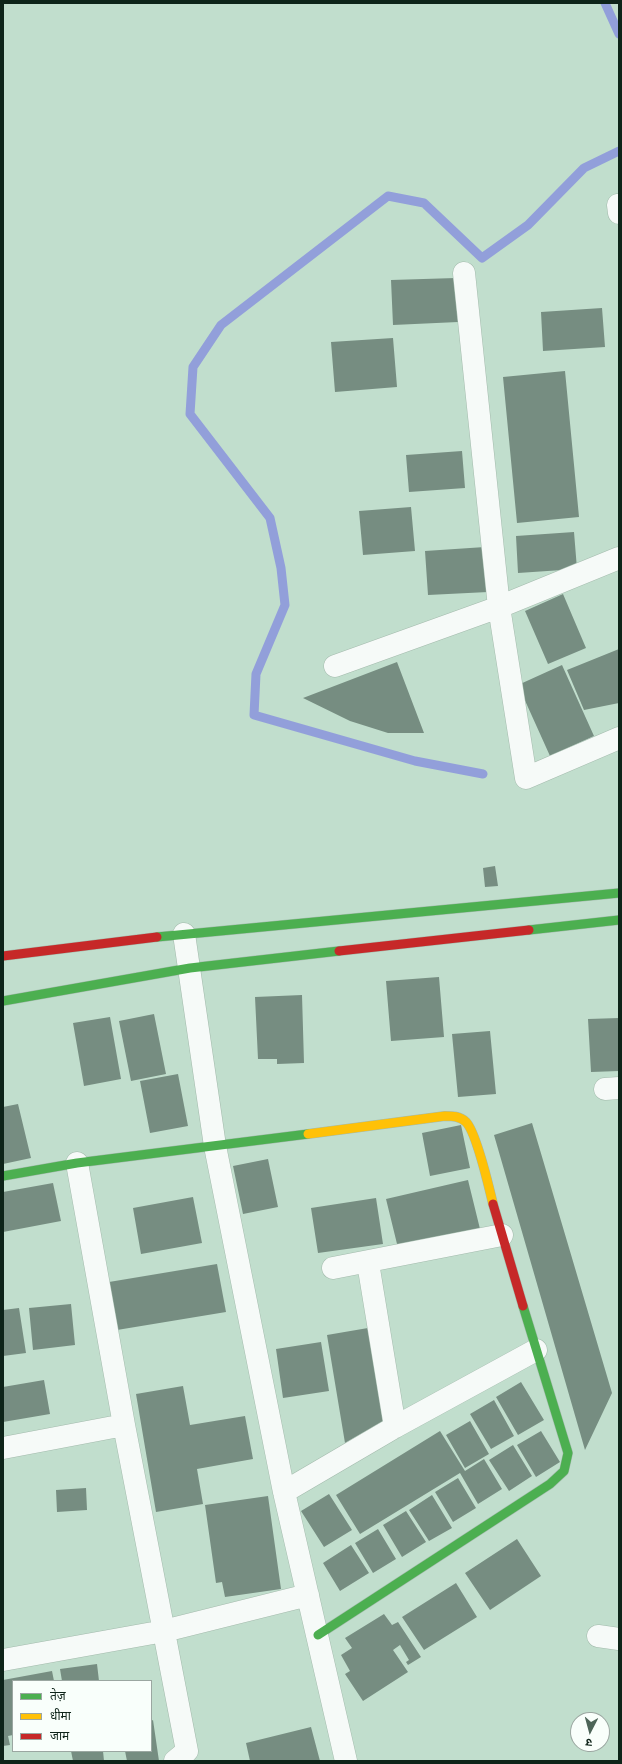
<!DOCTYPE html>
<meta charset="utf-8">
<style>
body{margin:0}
#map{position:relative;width:622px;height:1764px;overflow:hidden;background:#c1decd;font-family:Barlow,"Noto Sans Devanagari",sans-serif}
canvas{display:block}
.frame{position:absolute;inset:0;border:4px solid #0e2419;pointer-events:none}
.legend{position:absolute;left:12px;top:1680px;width:140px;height:72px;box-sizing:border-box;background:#f9fffb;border:1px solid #9ba7a1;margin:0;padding:5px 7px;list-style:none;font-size:12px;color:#0e2419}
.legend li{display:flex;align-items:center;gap:8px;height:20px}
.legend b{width:20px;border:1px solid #9ba7a1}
.north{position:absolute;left:570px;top:1712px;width:40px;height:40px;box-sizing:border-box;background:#f9fffb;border:1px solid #9ba7a1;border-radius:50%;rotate:186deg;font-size:11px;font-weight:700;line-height:16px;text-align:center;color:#0e2419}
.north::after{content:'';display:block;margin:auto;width:14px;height:18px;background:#4d6558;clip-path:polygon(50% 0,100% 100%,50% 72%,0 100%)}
</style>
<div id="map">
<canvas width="622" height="1764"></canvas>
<div class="frame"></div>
<ul class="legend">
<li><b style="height:5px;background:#4caf50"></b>तेज़</li>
<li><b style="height:5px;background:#ffc107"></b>धीमा</li>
<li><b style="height:5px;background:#c62828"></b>जाम</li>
</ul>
<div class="north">उ</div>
</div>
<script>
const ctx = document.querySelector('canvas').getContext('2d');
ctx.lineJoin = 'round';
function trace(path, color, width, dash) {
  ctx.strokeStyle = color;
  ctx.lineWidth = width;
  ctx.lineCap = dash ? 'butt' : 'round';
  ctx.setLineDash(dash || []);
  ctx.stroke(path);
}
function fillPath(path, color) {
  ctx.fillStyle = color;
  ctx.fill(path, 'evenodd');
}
trace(new Path2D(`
 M605 3 619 34
 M483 774 415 761 254 715 256 674 285 605 281 568 270 518 190 414 193 367 221 325 388 196 424 203 482 258 528 225 584 168 619 151`), '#929fda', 9);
fillPath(new Path2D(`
 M456 278 458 322 393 325 391 280Z
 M602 308 605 347 543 351 541 312Z
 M393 338 397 387 335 392 331 342Z
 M565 371 579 517 517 523 503 377Z
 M462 451 465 488 409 492 406 455Z
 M411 507 415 551 363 555 359 511Z
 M574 532 577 569 518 573 516 536Z
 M485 547 488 592 428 595 425 551Z
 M563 594 586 648 548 664 525 611Z
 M619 649V703L584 710 567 670Z
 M397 662 424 733H388L350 721 303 698Z
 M562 665 594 736 550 756 518 685Z
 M495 866 498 886 485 887 483 868Z
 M439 977 444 1037 391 1041 386 981Z
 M302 995 304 1063 277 1064V1059H258L255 997Z
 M154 1014 166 1074 131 1081 119 1021Z
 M110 1017 121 1079 84 1086 73 1023Z
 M619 1018V1071L591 1072 588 1019Z
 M490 1031 496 1094 458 1097 452 1034Z
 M178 1074 188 1126 150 1133 140 1081Z
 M18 1104 31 1158 3 1164V1107Z
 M532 1123 612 1393 585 1450 494 1135Z
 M461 1125 470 1168 430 1176 422 1133Z
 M268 1159 278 1207 243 1214 233 1166Z
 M468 1180 480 1229 398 1248 386 1199Z
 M53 1183 61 1221 3 1232V1192Z
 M193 1197 202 1243 141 1254 133 1208Z
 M376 1198 383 1244 318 1253 311 1208Z
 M217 1264 226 1312 117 1330 109 1282Z
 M71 1304 75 1345 33 1350 29 1308Z
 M19 1308 26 1353 3 1356V1310Z
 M368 1328 385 1420 345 1443 327 1335Z
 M321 1342 329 1391 283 1398 276 1349Z
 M44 1380 50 1414 3 1422V1387Z
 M521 1382 544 1420 518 1435 496 1397Z
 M183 1386 190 1425 245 1416 253 1459 197 1469 203 1504 156 1512 136 1394Z
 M494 1400 514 1436 491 1449 470 1414Z
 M470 1421 489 1454 465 1468 446 1435Z
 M440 1431 465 1471 484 1459 502 1489 478 1504 460 1473 360 1534 336 1495Z
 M541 1431 560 1462 536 1477 517 1445Z
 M513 1445 532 1476 509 1491 489 1460Z
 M458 1478 476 1508 453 1522 435 1492Z
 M86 1488 87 1510 57 1512 56 1490Z
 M329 1494 352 1530 324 1547 301 1511Z
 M432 1495 452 1528 429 1541 409 1510Z
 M268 1496 281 1589 225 1597 222 1582 216 1583 205 1505Z
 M406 1511 426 1542 402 1557 383 1525Z
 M378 1529 396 1559 373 1573 355 1543Z
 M517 1539 541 1576 490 1610 465 1573Z
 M351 1545 369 1573 340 1591 323 1563Z
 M456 1583 477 1617 424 1650 402 1617Z
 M384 1614 392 1625 398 1622 421 1657 408 1665 406 1662 409 1660 400 1645 393 1650 408 1672 363 1701 345 1674 350 1671 341 1655 352 1648 345 1638Z
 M97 1664 99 1681H62L60 1669Z
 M52 1671 54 1681H13V1735L8 1736 10 1745 3 1746V1680Z
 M153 1720 159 1761H127L125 1751H151V1721Z
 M311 1727 320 1761H250L246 1743Z
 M71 1751H103L104 1761H73Z`), '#768d81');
const street = new Path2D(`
 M618 205 619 213
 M464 273 499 607 526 778 619 738
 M335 666 499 607 619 558
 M184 934 215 1146 284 1492 346 1761
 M605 1089 619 1088
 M77 1163 124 1425 187 1751 175 1761
 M368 1263 395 1427
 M333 1268 502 1235
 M3 1448 124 1425
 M284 1492 395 1427 536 1350
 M598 1636 619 1639
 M3 1660 164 1631 308 1595`);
const fast = new Path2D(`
 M529 930 619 920
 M157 937 619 893
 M3 1001 190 968 339 951
 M3 1176 77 1163 308 1134
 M318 1635 550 1484 564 1471 568 1453 523 1306`);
const slow = new Path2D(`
 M308 1134 445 1116C452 1116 460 1116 466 1122 476 1132 489 1187 493 1204`);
const jam = new Path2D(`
 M339 951 529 930
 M3 956 157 937
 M493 1204 523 1306`);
trace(street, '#a3baac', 23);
trace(fast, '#a3baac', 10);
trace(slow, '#a3baac', 10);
trace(jam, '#a3baac', 10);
trace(street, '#f6faf8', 22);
trace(fast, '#4caf50', 9);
trace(slow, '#ffc107', 9);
trace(jam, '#c62828', 9);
</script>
